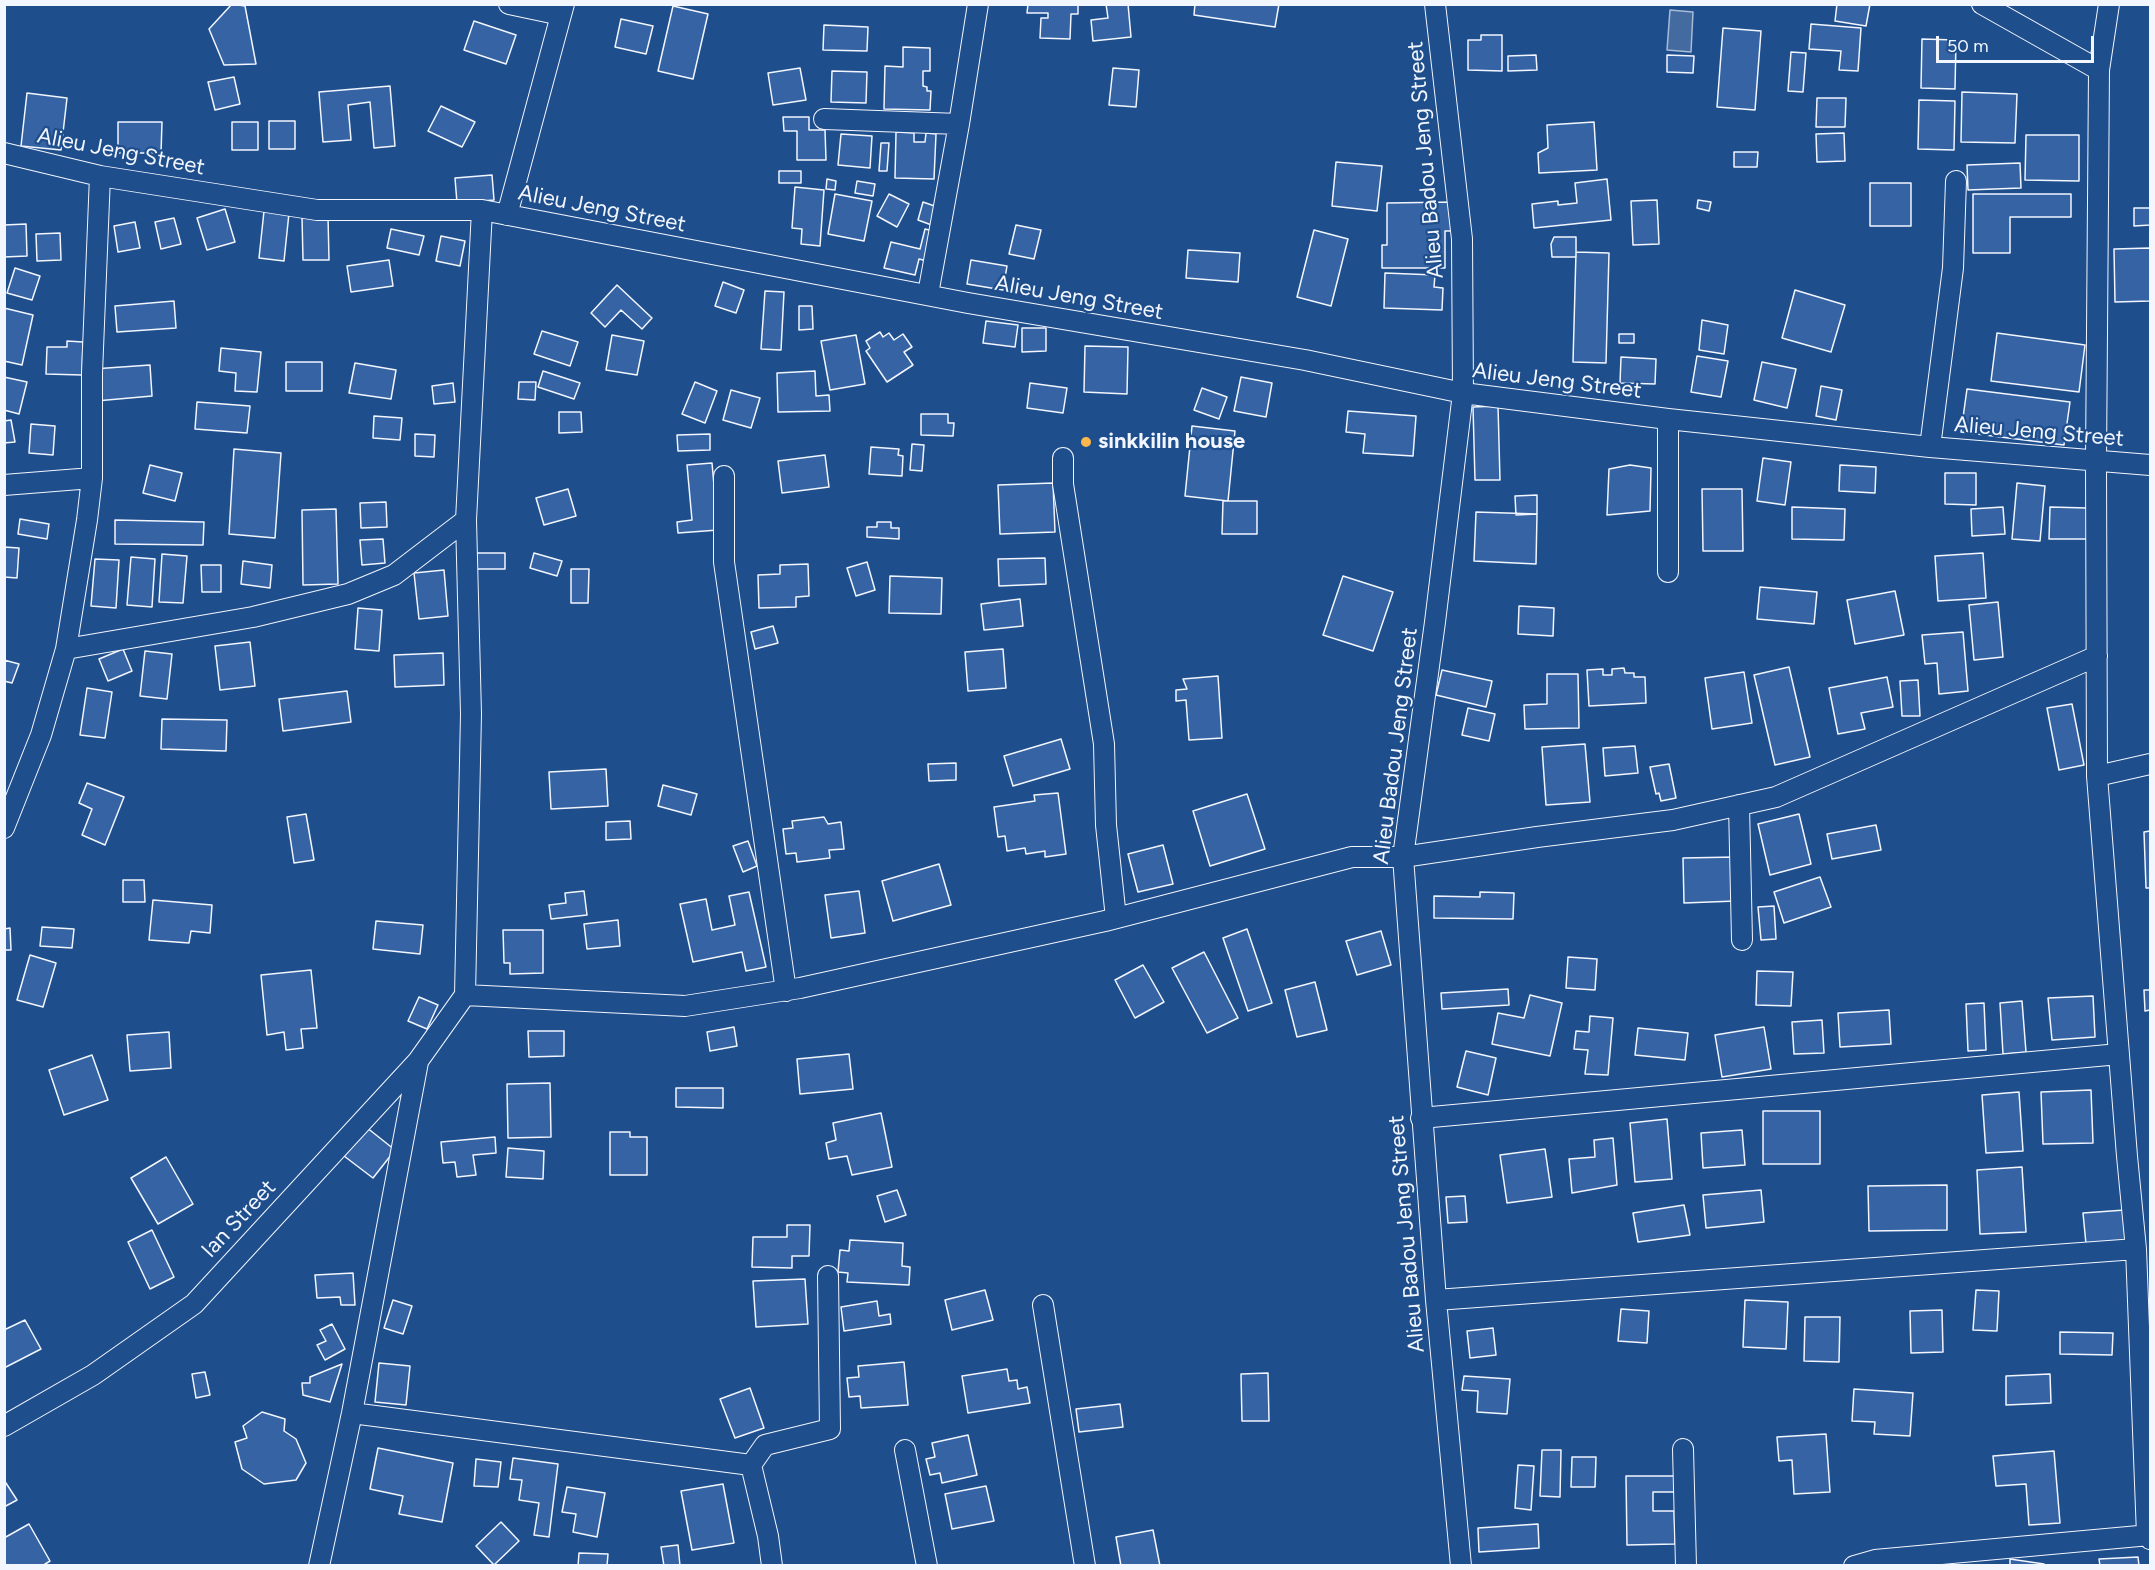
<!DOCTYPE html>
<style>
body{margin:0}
#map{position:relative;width:2155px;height:1570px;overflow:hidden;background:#1f4e8c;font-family:Figtree,sans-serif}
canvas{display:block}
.frame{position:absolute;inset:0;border:6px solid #f2f6ff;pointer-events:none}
.scale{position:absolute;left:1936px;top:36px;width:158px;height:27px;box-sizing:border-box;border:3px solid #f2f6ff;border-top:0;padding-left:8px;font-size:18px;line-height:21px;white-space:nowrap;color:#f2f6ff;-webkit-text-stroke:4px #1f4e8c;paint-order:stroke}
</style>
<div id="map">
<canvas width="2155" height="1570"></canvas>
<div class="frame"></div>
<div class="scale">50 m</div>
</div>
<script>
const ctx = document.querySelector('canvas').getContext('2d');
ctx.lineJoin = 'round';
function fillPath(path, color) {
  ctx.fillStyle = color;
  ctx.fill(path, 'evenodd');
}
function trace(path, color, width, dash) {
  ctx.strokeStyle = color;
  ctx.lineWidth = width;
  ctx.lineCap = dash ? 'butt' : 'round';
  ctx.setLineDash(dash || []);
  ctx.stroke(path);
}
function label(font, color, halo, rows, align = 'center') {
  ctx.font = font + ' Figtree,sans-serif';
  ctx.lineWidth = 4.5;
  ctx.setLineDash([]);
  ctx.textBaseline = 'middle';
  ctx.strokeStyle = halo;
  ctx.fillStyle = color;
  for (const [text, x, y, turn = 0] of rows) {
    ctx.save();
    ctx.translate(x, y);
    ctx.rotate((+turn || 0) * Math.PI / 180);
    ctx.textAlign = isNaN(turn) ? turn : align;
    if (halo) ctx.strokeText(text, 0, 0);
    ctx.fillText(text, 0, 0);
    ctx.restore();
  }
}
const water = new Path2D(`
 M1670 10 1693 12 1691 52 1667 50Z`);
fillPath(water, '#446ba0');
trace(water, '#a8bbd7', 1.5);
const building = new Path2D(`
 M232 4 245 6 256 64 224 65 209 29Z
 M1028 4H1078V14H1071L1070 39 1040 38 1041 18H1048V13H1027Z
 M1106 4H1128L1131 37 1093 41 1091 20 1108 18Z
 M1195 4H1279L1275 27 1194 15Z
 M1837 4H1870L1866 26 1835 21Z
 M673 6 708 14 693 79 658 71Z
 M621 19 653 26 646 54 615 47Z
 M474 21 516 35 506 64 464 50Z
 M1811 24 1861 28 1858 71 1839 70 1841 51 1809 49Z
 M824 25 868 27 867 51 823 50Z
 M1723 28 1761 31 1755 110 1717 107Z
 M1481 35H1502V71L1468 70V40H1481Z
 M1922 39 1956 40 1955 89 1921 88Z
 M903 47 930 48V71H923V86L927 87V91H931L930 110 884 109 885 66 903 67Z
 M1791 52 1806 53 1803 92 1788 91Z
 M1536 55 1537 70 1508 71V56Z
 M1667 55 1694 56 1693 73 1667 72Z
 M800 68 806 100 773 105 768 73Z
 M1113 68 1139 70 1136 107 1109 105Z
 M832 71 867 72 866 103 831 102Z
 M234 77 240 104 215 110 208 82Z
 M390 86 395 146 374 148 370 102 348 105 351 140 323 142 319 92Z
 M1962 92 2017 94 2015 143 1961 142Z
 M27 93 67 98 61 150 21 146Z
 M1817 98H1846L1845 127H1816Z
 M1919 100 1955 101 1954 150 1918 149Z
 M441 106 475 122 462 147 428 131Z
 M783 117H809V130H825L826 160H797V131H784Z
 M269 121H295V149H269Z
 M118 122H162L161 153H118Z
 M232 122H258V150H232Z
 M1594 122 1597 170 1539 173 1538 153 1548 148 1547 125Z
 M896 132 914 133V142H925L926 133 936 134 934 179 895 178Z
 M1844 133 1845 161 1817 162 1816 134Z
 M841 134 872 136 870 168 838 165Z
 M2026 135H2079V181L2025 180Z
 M881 143H889L887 171H879Z
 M1734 152H1758L1757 167H1734Z
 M1336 162 1382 166 1377 211 1332 206Z
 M2020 163 2021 188 1968 190 1967 165Z
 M779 171H801V183H779Z
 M492 175 494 200 457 203 455 178Z
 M827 179 836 181 835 190 826 189Z
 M1607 179 1611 220 1534 228 1532 204 1558 201V205L1577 203 1575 183Z
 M857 181 875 184 873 196 855 193Z
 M1870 183H1911V226H1870Z
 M795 187 824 190 820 246 801 244 802 229 792 228Z
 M835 194 872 201 864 241 828 234Z
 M889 194 909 204 897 227 877 216Z
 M1973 194H2071V217H2010V253H1973Z
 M1657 200 1659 244 1633 245 1631 201Z
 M1698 200 1711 202 1709 211 1697 208Z
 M923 202 943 209 937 227 918 220Z
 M1456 202V231H1445V268H1382V245H1387V203Z
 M2134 208H2150V225L2134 226Z
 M225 209 235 242 207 250 197 218Z
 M264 211 289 213 284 261 259 258Z
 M328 216 329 260H303L302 217Z
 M174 218 181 244 161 249 155 222Z
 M135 222 140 248 118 252 114 226Z
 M26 224 27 256 4 257V225Z
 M1016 225 1041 230 1034 259 1009 254Z
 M391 229 424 236 419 255 387 248Z
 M925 229 938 232 931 262 919 259 915 275 884 268 891 242 920 249Z
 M1314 230 1348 239 1331 306 1297 297Z
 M60 233 61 260 37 261 36 234Z
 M441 236 465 241 460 266 436 261Z
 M1554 237H1576V257H1552L1551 244Z
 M2150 248V301L2115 302 2114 249Z
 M1188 250 1240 253 1238 282 1186 278Z
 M1576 252 1609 253 1606 363 1573 362Z
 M389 260 393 286 351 292 347 266Z
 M971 260 1007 266 1003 290 967 284Z
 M15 268 40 276 32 300 7 293Z
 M1385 273 1435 275 1434 287 1443 288 1442 310 1384 308Z
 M723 282 744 290 736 313 715 306Z
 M617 285 652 318 642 329 621 310 605 327 591 313Z
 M1795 290 1845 305 1831 352 1782 338Z
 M765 291 784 292 781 350 761 349Z
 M174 301 176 328 117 332 115 306Z
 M799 306H812L813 329 799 330Z
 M4 308 33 315 22 365 4 361Z
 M1702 320 1728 325 1724 354 1699 350Z
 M986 321 1018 325 1015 347 983 343Z
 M1022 328H1046V351L1022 352Z
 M542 331 578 342 570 366 534 354Z
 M880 332 883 337 889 333 894 340 903 334 912 347 904 352 913 365 887 382 866 351 870 348 866 341Z
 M1997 333 2085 345 2079 392 1991 381Z
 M1619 334H1634V343H1619Z
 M612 335 644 341 637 375 606 370Z
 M856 335 865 384 830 390 821 341Z
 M67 341 83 342 82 375 46 374 47 347H67Z
 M1085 346 1128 347 1127 394 1084 392Z
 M221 348 261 352 257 392 235 391 236 373 219 371Z
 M1697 356 1728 361 1721 397 1691 392Z
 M1621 357 1656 359 1655 384 1620 383Z
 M286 362H322V391H286Z
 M1762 362 1796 369 1787 408 1754 400Z
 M355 363 396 370 391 399 349 393Z
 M150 365 152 396 96 401 93 369Z
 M543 371 580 383 574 399 538 387Z
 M815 371 816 396 829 395 830 411 778 412 777 373Z
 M4 377 27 382 19 414 4 410Z
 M1241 377 1272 383 1266 417 1234 411Z
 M519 382H536L535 400 518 399Z
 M695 382 717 391 705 423 682 414Z
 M453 383 455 402 434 404 432 386Z
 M1030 383 1067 388 1063 413 1027 408Z
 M1821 386 1842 390 1836 420 1816 416Z
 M1202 388 1227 397 1219 419 1194 410Z
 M1967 389 2070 402 2064 445 1961 432Z
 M731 390 760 398 751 428 723 420Z
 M197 402 250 406 247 433 195 429Z
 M1498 406 1500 480H1475L1473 407Z
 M1348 411 1416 416 1413 456 1363 453 1365 434 1346 432Z
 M559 412H581L582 432 559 433Z
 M921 414H948V423H954L953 436 921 435Z
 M374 416 402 418 400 440 373 438Z
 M11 420 15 442 4 443V421Z
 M31 424 55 426 53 455 29 453Z
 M1192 426 1235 431 1228 501 1185 496Z
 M415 434 435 435 434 457 415 456Z
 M710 434V450L678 451 677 435Z
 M912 444 924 445 922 471 910 470Z
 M871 447 899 449 898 455 903 456 902 476 869 474Z
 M234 449 281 453 275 538 229 534Z
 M825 455 829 487 782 493 778 461Z
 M1763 458 1791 462 1785 505 1757 501Z
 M712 463 718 530 678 533 677 522 692 520 687 465Z
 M150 465 182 473 175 501 143 493Z
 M1630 465 1651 468 1650 511 1607 515 1609 469Z
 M1840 465 1876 467 1875 493 1839 491Z
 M1945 473H1976V505L1945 504Z
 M1053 483 1055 532 1000 534 998 485Z
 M2017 483 2045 486 2040 541 2012 539Z
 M568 489 576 516 544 525 536 498Z
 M1702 489H1742L1743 551H1703Z
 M1537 495V514L1516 515 1515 496Z
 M1223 501H1257V534H1222Z
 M386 502 387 527 361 528 360 503Z
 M1792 507 1845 509 1844 540 1792 539Z
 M2003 507 2005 534 1972 536 1971 509Z
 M2050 507 2087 508V539H2049Z
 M336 509 338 584 303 585 302 510Z
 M1476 512 1537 514 1536 564 1474 561Z
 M20 519 49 524 47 539 18 534Z
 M115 520 204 522 203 545 115 544Z
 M877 522H891V528H899V539L867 537V527H877Z
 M383 539 385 563 362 565 360 540Z
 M4 547 19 548 17 578 4 577Z
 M475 553H505V569H475Z
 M534 553 562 561 557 576 530 568Z
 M1983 553 1986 598 1938 601 1935 556Z
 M162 554 187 556 183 603 159 602Z
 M131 557 155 559 152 607 127 605Z
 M1045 558 1046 584 999 586 998 559Z
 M95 559 119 560 116 608 91 606Z
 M243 561 272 565 270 588 241 584Z
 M867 562 875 590 856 596 847 568Z
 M808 564 809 596 796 597V607L759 608 758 575 780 574V565Z
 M201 565H221V592H202Z
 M571 569H589L588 603H571Z
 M444 570 448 616 419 619 414 573Z
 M890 576 942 578 941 614 889 613Z
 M1343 576 1393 592 1373 651 1323 635Z
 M1760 587 1817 592 1814 624 1757 619Z
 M1895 591 1904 635 1855 644 1847 600Z
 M1020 599 1023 626 984 630 981 604Z
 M1998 602 2003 657 1974 660 1969 605Z
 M1519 606 1554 608 1553 636 1518 634Z
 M358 608 382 610 379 651 355 649Z
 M773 626 778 643 755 649 751 632Z
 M1963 632 1968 691 1939 694 1937 663 1925 664 1922 635Z
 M250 642 255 686 220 690 215 646Z
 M123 649 132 671 108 681 99 659Z
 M1003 649 1006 688 968 691 965 652Z
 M145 651 172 654 167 699 140 696Z
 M443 653 444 685 395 687 394 655Z
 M4 660 19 664 12 683 4 681Z
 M1789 667 1810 757 1775 765 1754 675Z
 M1624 668 1625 673H1634V677H1645L1646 703 1589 706 1587 670 1603 669V675H1612V669Z
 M1442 670 1492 681 1486 707 1436 695Z
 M1744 672 1752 723 1712 729 1705 678Z
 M1547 674H1578L1579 728 1525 729 1524 705 1547 704Z
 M1218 676 1222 738 1189 740 1186 700 1176 701V690L1187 689 1183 679Z
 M1887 677 1893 707 1861 713 1865 729 1838 734 1829 688Z
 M1918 680 1920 716H1902L1900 681Z
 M87 688 112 692 105 738 80 735Z
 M347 691 351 722 283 731 279 699Z
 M2072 704 2084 765 2059 770 2047 708Z
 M1468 708 1495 714 1489 741 1462 735Z
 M162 719 227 720 226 751 161 749Z
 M1061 739 1070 769 1013 786 1004 756Z
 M1585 744 1590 802 1546 805 1542 747Z
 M1635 746 1638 773 1605 776 1603 748Z
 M956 763V780L929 781 928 764Z
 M1669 764 1676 798 1661 801 1659 793 1656 794 1650 767Z
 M606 769 608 806 551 809 549 772Z
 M87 783 124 797 105 845 82 835 92 809 79 803Z
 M663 785 697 794 691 815 658 806Z
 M1058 793 1066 854 1045 857V851L1026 854 1025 848 1007 851 1005 836 998 837 994 807 1035 801 1034 795Z
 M1247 794 1265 849 1210 866 1193 811Z
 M306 814 314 860 294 863 287 817Z
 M1799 814 1811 864 1770 875 1758 824Z
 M824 817 828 824 841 822 844 849 829 850 830 858 797 862 796 853 786 854 783 829 793 828 792 821Z
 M630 821 631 839 606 840V822Z
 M1876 825 1881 850 1832 859 1827 834Z
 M2150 831V888H2146L2144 832Z
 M748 841 757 866 743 872 733 846Z
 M1163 845 1173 884 1138 892 1128 854Z
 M1735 857 1736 901 1684 903 1683 858Z
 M939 864 951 905 893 921 882 881Z
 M1820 877 1831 907 1784 923 1774 892Z
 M123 880H144L145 902H123Z
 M584 891 587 915 551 919 549 905 566 903 565 893Z
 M859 891 865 933 831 938 825 895Z
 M749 892 766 967 746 971 742 952 693 962 680 904 706 899 712 930 735 925 729 896Z
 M1480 892 1514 893 1513 919 1434 918V896L1480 897Z
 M153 900 212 905 210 933 191 931 189 943 149 940Z
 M1774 906 1776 939 1761 940 1758 907Z
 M618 920 620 946 587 949 584 924Z
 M376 921 423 925 420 954 373 949Z
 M42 927 74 929 72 948 40 946Z
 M10 928 11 950H4V929Z
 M1247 929 1272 1003 1248 1011 1223 938Z
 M503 930H543V973L510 974V963H504Z
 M1381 931 1391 965 1357 975 1346 941Z
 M1204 952 1238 1018 1207 1033 1172 968Z
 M30 955 56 963 43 1007 17 1000Z
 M1568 957 1597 959 1595 990 1566 988Z
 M1143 965 1164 1002 1135 1018 1115 980Z
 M311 970 317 1028 301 1029 303 1048 286 1050 284 1032 267 1035 261 975Z
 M1757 971 1793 972 1791 1006 1756 1005Z
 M1315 982 1327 1030 1297 1037 1285 990Z
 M1508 989 1509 1005 1442 1009 1441 993Z
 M2144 990H2150V1010L2145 1011Z
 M1530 995 1562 1003 1550 1056 1492 1044 1498 1013 1524 1018Z
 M2093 996 2095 1037 2052 1040 2048 998Z
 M419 997 438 1005 427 1029 408 1021Z
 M2022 1001 2026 1052 2003 1054 2000 1003Z
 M1984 1003 1986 1050 1968 1051 1966 1004Z
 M1889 1010 1891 1044 1840 1047 1838 1013Z
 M1590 1016 1613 1018 1608 1075 1585 1074 1588 1050 1574 1049 1576 1031 1589 1032Z
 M1822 1020 1824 1053 1794 1054 1792 1022Z
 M734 1027 737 1046 710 1051 707 1032Z
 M1764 1027 1771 1069 1722 1077 1715 1035Z
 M1638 1028 1688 1033 1685 1060 1635 1055Z
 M528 1031H564V1056L529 1057Z
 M169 1032 171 1068 130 1071 127 1035Z
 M1466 1051 1496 1058 1488 1095 1457 1087Z
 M849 1054 853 1089 800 1094 797 1059Z
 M92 1055 108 1100 64 1115 49 1070Z
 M550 1083 551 1137 508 1138 507 1084Z
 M676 1088H723V1108L676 1107Z
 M2091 1090 2093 1143 2043 1144 2041 1092Z
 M2019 1092 2023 1151 1986 1153 1982 1095Z
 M1763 1111H1820V1164H1763Z
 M881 1113 892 1167 852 1175 847 1156 829 1159 826 1143 836 1140 833 1123Z
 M1667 1119 1672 1179 1635 1182 1630 1123Z
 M366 1127 395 1150 373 1178 344 1156Z
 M1742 1130 1745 1165 1703 1168 1701 1133Z
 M610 1132H630V1137H647V1175H610Z
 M495 1137 496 1153 473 1155 476 1175 457 1177 455 1162 443 1163 441 1142Z
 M1613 1138 1617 1185 1572 1193 1569 1159 1595 1157 1594 1140Z
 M508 1148 544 1151 543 1179 506 1177Z
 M1545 1149 1552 1197 1507 1203 1500 1155Z
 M166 1157 193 1204 158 1224 131 1178Z
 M2022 1167 2026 1232 1980 1234 1977 1170Z
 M1947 1185V1230L1869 1231 1868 1186Z
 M897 1190 906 1215 885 1222 877 1196Z
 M1761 1190 1764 1222 1706 1228 1703 1195Z
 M1465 1196 1467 1222 1448 1223 1446 1197Z
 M1684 1205 1690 1235 1638 1242 1633 1213Z
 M2125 1210 2128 1242 2086 1244 2083 1213Z
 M787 1225H810L809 1256H792V1268L752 1267 753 1237H787Z
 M152 1230 174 1277 150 1289 128 1242Z
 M850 1240 903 1243 902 1266 910 1267 909 1285 847 1282 848 1273 838 1272 840 1250 849 1251Z
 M353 1273 355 1305H341L340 1297 317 1298 315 1275Z
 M805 1279 808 1324 756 1327 753 1281Z
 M985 1290 993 1320 952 1330 945 1300Z
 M1976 1290 1999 1291 1997 1331 1973 1330Z
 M393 1300 412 1306 403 1334 384 1328Z
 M1745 1300 1788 1302 1786 1349 1743 1347Z
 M877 1301 879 1316 890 1314 891 1324 844 1331 841 1307Z
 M1621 1309 1649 1311 1647 1343 1618 1341Z
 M1942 1310 1943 1352 1911 1353 1910 1311Z
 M1805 1317H1840L1839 1362 1804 1361Z
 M25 1320 41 1349 4 1368V1330Z
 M332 1324 345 1349 325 1360 317 1345 326 1341 320 1330Z
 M1493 1328 1496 1355 1470 1358 1467 1331Z
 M2060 1332 2113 1333 2112 1355 2060 1354Z
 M904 1362 908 1405 861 1408 860 1396 849 1397 847 1378 859 1377 858 1366Z
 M379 1363 410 1366 406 1405 375 1402Z
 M342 1364 330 1402 303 1395 302 1383H310V1377Z
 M1007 1369 1009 1381 1017 1380 1018 1389 1027 1387 1030 1403 968 1413 962 1376Z
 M205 1372 210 1395 196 1398 192 1374Z
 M1268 1373 1269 1421H1242L1241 1374Z
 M2050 1374 2051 1403 2006 1405V1376Z
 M1464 1376 1510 1379 1507 1414 1477 1412 1478 1391 1462 1390Z
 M750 1388 764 1428 735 1438 720 1399Z
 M1854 1389 1913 1393 1910 1436 1874 1434 1875 1422 1852 1421Z
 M1120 1404 1123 1427 1079 1432 1076 1409Z
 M262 1412 285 1419 284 1431 296 1439 306 1463 296 1480 264 1484 242 1469 235 1442 247 1438 243 1426Z
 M1826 1434 1830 1492 1794 1494 1792 1460 1779 1461 1777 1437Z
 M968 1435 977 1475 942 1483 940 1473 930 1475 926 1459 935 1457 932 1443Z
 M378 1448 453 1463 442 1522 399 1514 403 1496 370 1489Z
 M1542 1450H1561L1560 1497 1540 1496Z
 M2054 1451 2060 1523 2029 1525 2026 1484 1996 1486 1993 1456Z
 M1572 1457H1596L1595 1487H1571Z
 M513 1458 558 1464 549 1537 534 1535 539 1503 519 1500 522 1480 510 1479Z
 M476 1459 501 1462 498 1487 474 1486Z
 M1518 1465 1534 1466 1531 1510 1515 1508Z
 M1626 1476H1680V1492H1653V1511H1674L1675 1544 1627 1545Z
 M4 1480 17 1500 4 1507Z
 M723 1484 734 1543 692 1550 681 1491Z
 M986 1486 994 1521 952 1529 945 1494Z
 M567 1487 605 1493 597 1537 573 1532 576 1514 562 1512Z
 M501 1522 519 1541 494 1565 476 1546Z
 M29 1524 50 1561 42 1566H5L4 1538Z
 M1538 1524 1539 1548 1479 1552 1478 1528Z
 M1153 1530 1160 1566H1121L1116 1537Z
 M678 1545 680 1566H664L661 1547Z
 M579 1553 608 1554 607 1566H578Z
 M2138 1557 2139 1566H2100L2099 1559Z
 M2010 1559 2044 1564V1566H2010Z`);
fillPath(building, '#3563a3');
trace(building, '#f2f6ff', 1.5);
const minor = new Path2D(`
 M509 4 561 15
 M1435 4 1462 239 1463 393 1435 622 1403 857 1436 1300 1461 1566
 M1982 4 2099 70
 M2109 4 2099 70 2096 462 2097 776 2127 1156 2136 1249 2147 1535 2150 1539
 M824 119 959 124
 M4 153 100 176 317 210H482L968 303 1305 360 1463 393 1668 419 1930 447 2150 465
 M507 215 564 4
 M928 294 959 124 978 4
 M1668 419V572
 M1930 447 1953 268 1956 181
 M1063 458V484L1104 744 1106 825 1116 918
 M724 476V562L786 991
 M4 485 92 478
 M66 649 253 617 348 594 394 575 466 520
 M2097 776 2150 764
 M1739 805 1742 940
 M4 828 41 735 66 649 87 520 92 478V373L100 176
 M465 995 685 1006 800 988 1105 921 1352 857H1403L1537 837 1673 820 1776 797 2097 656
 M465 995 471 714 466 520 482 210
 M1421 1118 2119 1054
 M1436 1300 2136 1249
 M1043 1305 1085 1566
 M352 1413 751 1465 768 1536 772 1566
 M4 1426 93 1375 194 1304 418 1061 465 995
 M1683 1449 1686 1566
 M905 1450 927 1566
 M751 1465 765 1445 830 1429 828 1276
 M319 1566 352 1413 418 1062
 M1854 1566 1875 1560 2150 1535`);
trace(minor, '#f2f6ff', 22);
trace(minor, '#1f4e8c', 20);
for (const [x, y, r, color] of [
 [1086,442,6,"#ffb74d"]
]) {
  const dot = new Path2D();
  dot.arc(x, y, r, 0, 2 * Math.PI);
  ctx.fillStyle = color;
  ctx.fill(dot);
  trace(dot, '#1f4e8c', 2);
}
label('22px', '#f2f6ff', '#1f4e8c', [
 ["Alieu Jeng Street",121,152,11],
 ["Alieu Badou Jeng Street",1426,160,-95],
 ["Alieu Jeng Street",602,209,11],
 ["Alieu Jeng Street",1079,298,10],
 ["Alieu Jeng Street",1557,381,7],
 ["Alieu Jeng Street",2039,432,5],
 ["Alieu Badou Jeng Street",1396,746,-83],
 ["Ian Street",239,1219,-47],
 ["Alieu Badou Jeng Street",1407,1234,-95]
]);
label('bold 22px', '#f2f6ff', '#1f4e8c', [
 ["sinkkilin house",1098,442]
], 'left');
</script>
